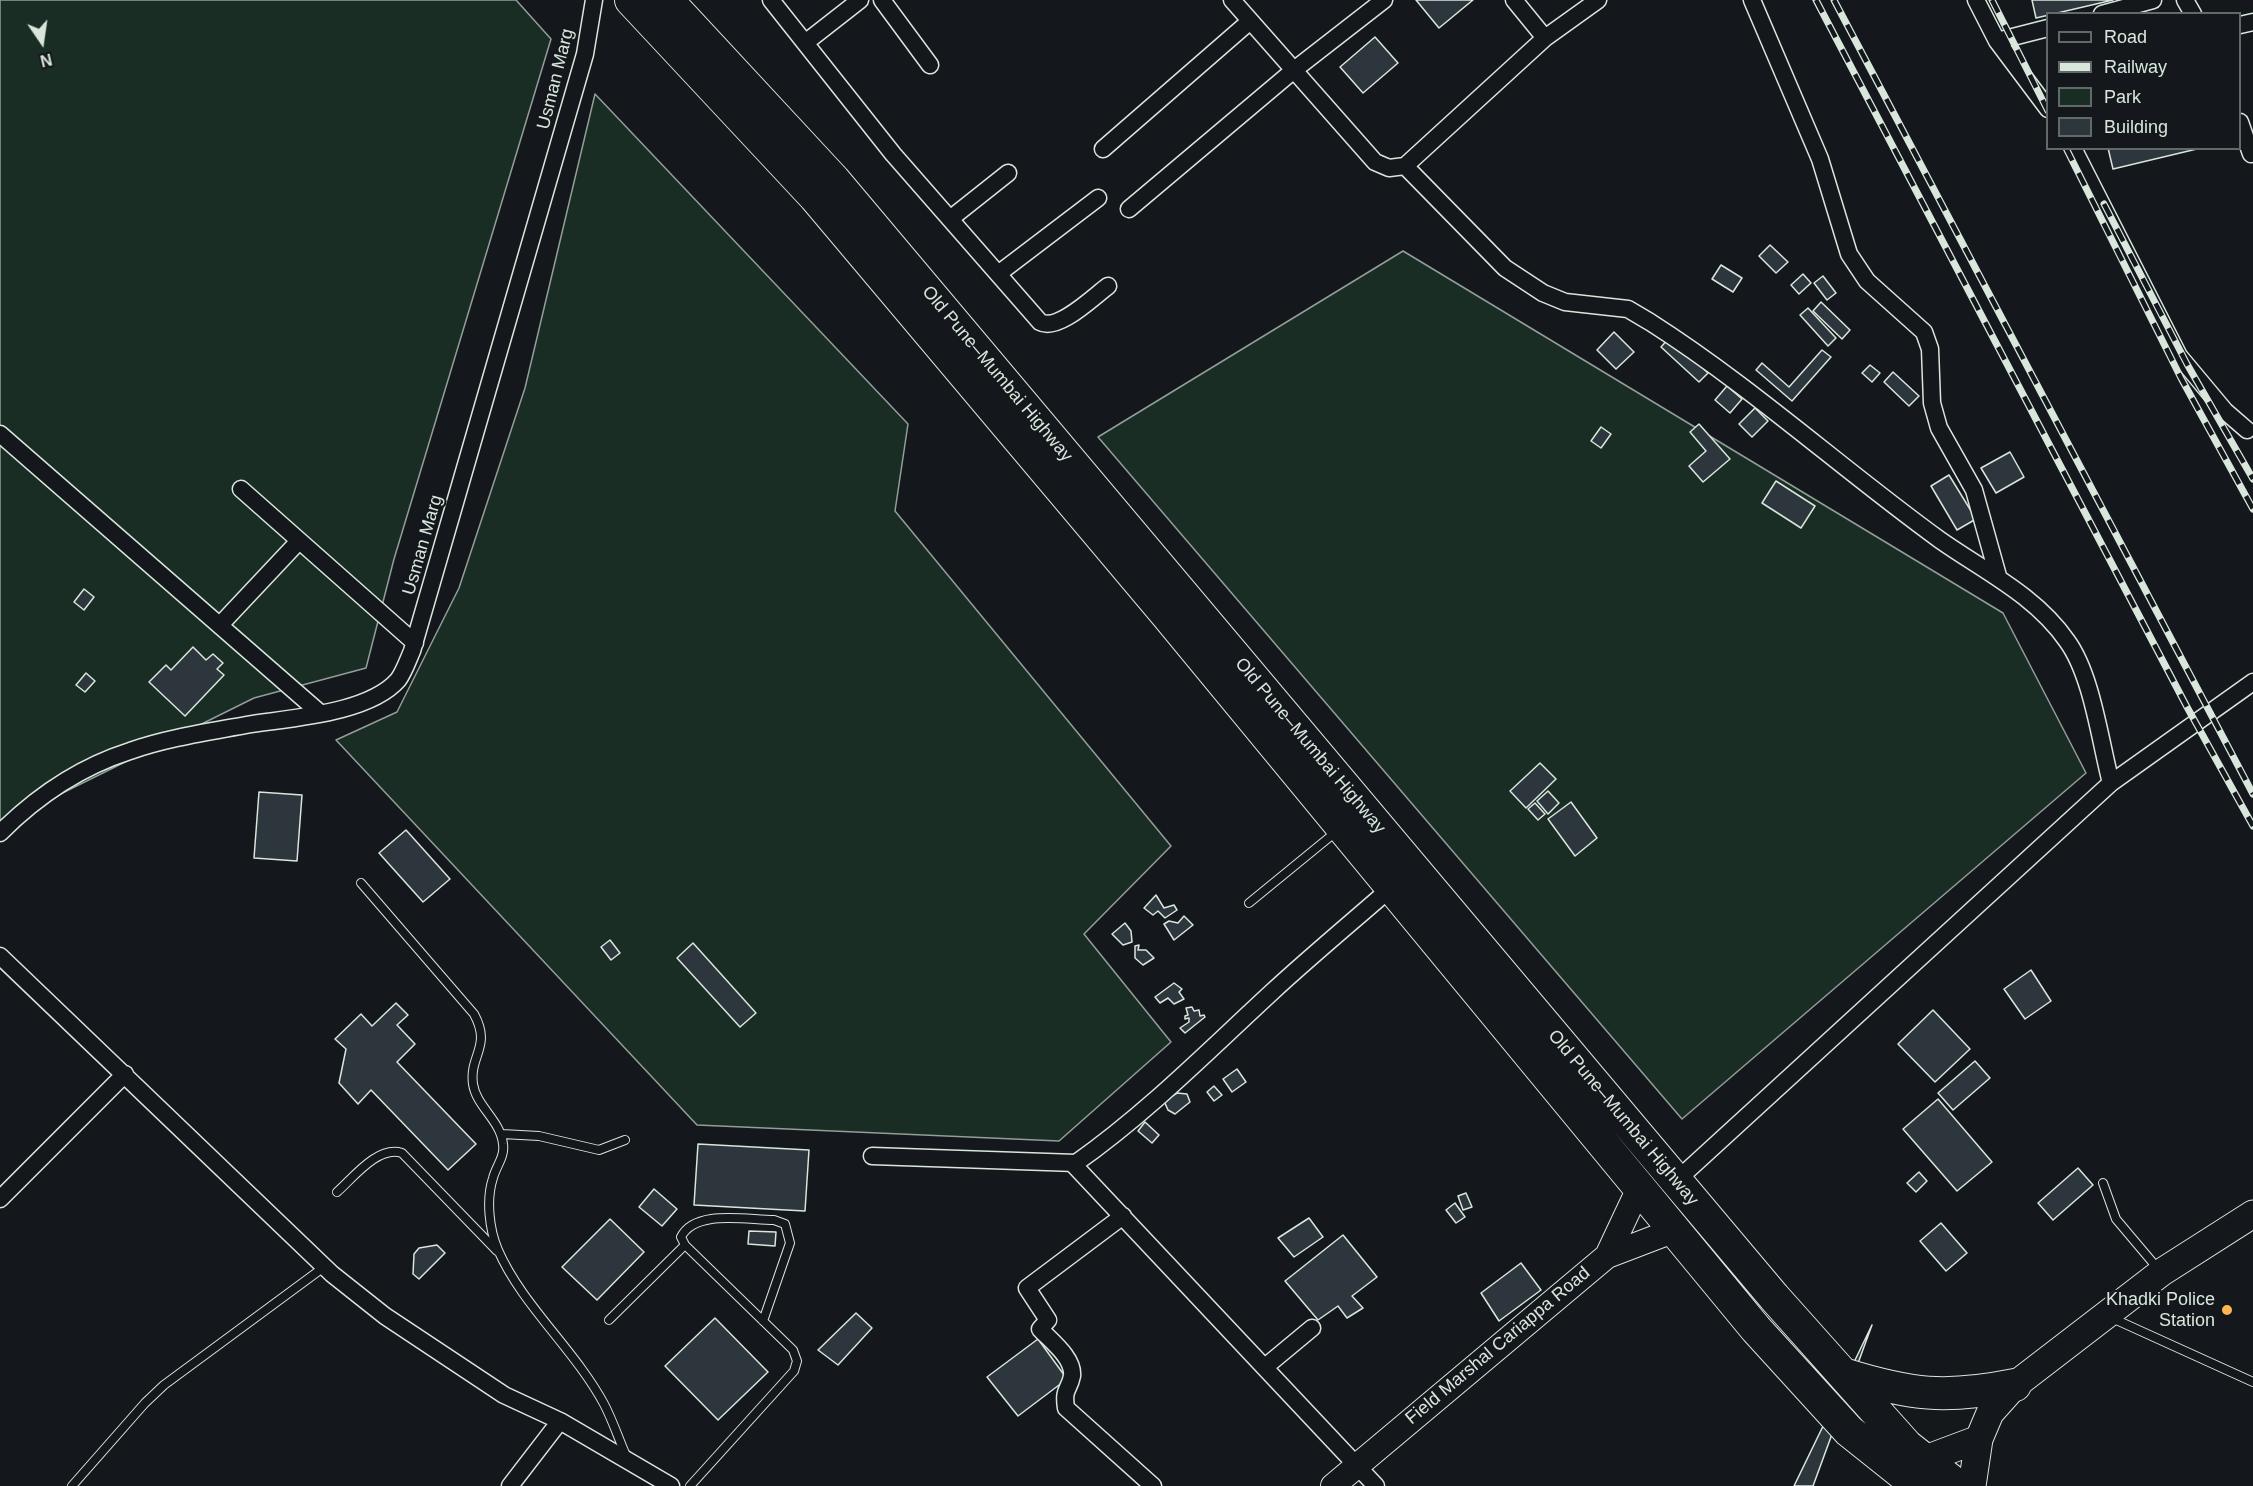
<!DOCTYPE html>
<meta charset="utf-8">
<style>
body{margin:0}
#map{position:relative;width:2253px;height:1486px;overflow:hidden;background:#14181c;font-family:Arial,sans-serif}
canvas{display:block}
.legend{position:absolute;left:2046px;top:12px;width:195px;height:138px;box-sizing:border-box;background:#14181c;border:2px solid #626a69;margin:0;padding:8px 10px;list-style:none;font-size:18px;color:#d8e6dc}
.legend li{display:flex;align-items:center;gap:12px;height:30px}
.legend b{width:30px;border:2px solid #626a69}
.north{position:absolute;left:12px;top:12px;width:60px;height:60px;-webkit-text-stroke:4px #14181c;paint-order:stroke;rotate:167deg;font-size:16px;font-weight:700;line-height:24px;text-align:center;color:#d8e6dc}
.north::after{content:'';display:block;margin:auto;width:21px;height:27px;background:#d8e6dc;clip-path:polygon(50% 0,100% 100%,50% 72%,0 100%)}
</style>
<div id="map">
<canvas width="2253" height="1486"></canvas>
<ul class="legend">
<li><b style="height:8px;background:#14181c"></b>Road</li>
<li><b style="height:8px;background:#d8e6dc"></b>Railway</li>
<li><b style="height:16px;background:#1a2d24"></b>Park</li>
<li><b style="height:16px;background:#2c363c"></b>Building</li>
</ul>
<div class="north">N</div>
</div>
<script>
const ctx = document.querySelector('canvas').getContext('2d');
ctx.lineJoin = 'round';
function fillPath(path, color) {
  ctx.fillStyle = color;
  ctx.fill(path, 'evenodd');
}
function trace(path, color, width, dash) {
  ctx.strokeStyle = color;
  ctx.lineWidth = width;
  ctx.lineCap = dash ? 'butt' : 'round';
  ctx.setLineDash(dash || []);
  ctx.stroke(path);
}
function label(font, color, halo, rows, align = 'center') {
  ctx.font = font + ' Arial,sans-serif';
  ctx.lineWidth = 4.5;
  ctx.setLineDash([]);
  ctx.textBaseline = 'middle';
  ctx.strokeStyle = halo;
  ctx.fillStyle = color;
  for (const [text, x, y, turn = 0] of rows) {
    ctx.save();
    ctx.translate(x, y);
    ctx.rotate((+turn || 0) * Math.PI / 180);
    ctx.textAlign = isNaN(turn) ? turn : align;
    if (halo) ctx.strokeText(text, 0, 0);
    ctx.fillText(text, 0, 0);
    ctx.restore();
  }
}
const green = new Path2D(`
 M0 0H516L551 39 394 559 366 668 254 698 0 824Z
 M595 94 908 424 895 511 1171 846 1084 934 1171 1042 1059 1141 697 1125 336 740 397 712 459 588 525 388Z
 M1403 251 2003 613 2086 773 1682 1119 1098 437Z`);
fillPath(green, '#1a2d24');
trace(green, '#939e99', 1.5);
const building = new Path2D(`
 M1416 0H1473L1439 28Z
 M2032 0H2113L2036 18Z
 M1375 37 1398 63 1363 93 1340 67Z
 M2108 148H2201L2113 169Z
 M1770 245 1788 262 1776 273 1759 256Z
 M1721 265 1742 278 1733 292 1712 279Z
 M1803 274 1811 283 1799 294 1791 285Z
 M1823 276 1836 293 1827 300 1814 283Z
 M1821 302 1850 330 1842 339 1813 311Z
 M1808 308 1836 338 1828 346 1800 315Z
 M1614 332 1634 352 1616 369 1597 350Z
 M1670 337 1708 373 1699 382 1661 347Z
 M1822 350 1831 357 1792 401 1756 370 1762 363 1789 387Z
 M1870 365 1880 373 1872 382 1862 373Z
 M1893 372 1919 396 1909 406 1884 382Z
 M1727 386 1742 399 1730 413 1715 400Z
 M1755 408 1768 421 1752 437 1739 424Z
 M1699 424 1730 459 1703 482 1689 466 1706 451 1690 432Z
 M1601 427 1611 434 1601 448 1591 441Z
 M2010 452 2024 477 1996 493 1981 468Z
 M1949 475 1976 519 1957 530 1931 486Z
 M1776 481 1815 506 1801 528 1762 503Z
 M84 589 94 597 84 610 74 602Z
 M193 647 206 660 213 654 223 663 217 669 224 675 185 716 149 682 166 665 171 670Z
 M86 673 95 681 85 692 76 685Z
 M1540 763 1556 779 1526 808 1510 791Z
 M1548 791 1559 803 1548 814 1537 801Z
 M259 792 302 795 297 861 254 858Z
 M1571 802 1597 838 1575 856 1548 819Z
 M1535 803 1545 814 1538 820 1528 809Z
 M406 830 450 879 423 902 379 853Z
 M1156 895 1164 908 1174 905 1177 910 1165 918 1158 911 1153 915 1144 908Z
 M1184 916 1193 925 1174 940 1164 924 1169 921 1178 923Z
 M1125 923 1131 931 1132 942 1123 945 1112 934Z
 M610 940 620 953 611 960 601 947Z
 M693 943 756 1013 740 1027 677 958Z
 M1139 945 1138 950H1146L1154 958 1143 965 1135 958V946Z
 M2031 970 2051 1001 2025 1019 2004 989Z
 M1174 983 1182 989 1179 992 1184 999 1174 1004 1168 998 1160 1003 1155 997Z
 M396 1003 408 1015 397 1025 415 1044 397 1062 476 1144 448 1170 371 1090 358 1104 339 1083 346 1049 335 1039 361 1014 372 1026Z
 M1192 1007 1194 1011 1199 1010 1200 1016 1204 1015 1205 1017 1185 1033 1180 1028 1189 1022V1018L1185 1019V1016L1188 1015 1186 1008Z
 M1933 1010 1970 1049 1935 1082 1898 1044Z
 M1975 1061 1990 1078 1953 1110 1938 1093Z
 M1237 1069 1246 1082 1232 1092 1223 1079Z
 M1214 1086 1222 1095 1214 1101 1207 1092Z
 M1177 1093 1187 1094 1190 1102 1175 1114 1168 1110 1164 1101Z
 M1938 1099 1992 1162 1957 1191 1903 1129Z
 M1145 1122 1159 1135 1152 1143 1138 1131Z
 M698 1144 809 1150 805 1211 694 1205Z
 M2078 1168 2093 1185 2053 1220 2038 1203Z
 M1919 1172 1927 1181 1916 1192 1907 1183Z
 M654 1189 677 1209 662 1226 639 1207Z
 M1466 1193 1472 1207 1463 1210 1458 1196Z
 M1455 1203 1465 1217 1456 1223 1446 1210Z
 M1309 1218 1323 1237 1294 1257 1278 1238Z
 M610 1219 644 1252 597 1300 562 1267Z
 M1941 1223 1967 1253 1946 1271 1920 1241Z
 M749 1231 776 1232 775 1246 748 1244Z
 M1343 1235 1377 1277 1352 1296 1363 1308 1347 1318 1338 1306 1318 1320 1285 1281Z
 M437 1245 445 1253 419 1279 413 1274 414 1254 419 1248Z
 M1521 1263 1541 1290 1499 1321 1481 1293Z
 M856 1313 872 1328 838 1365 818 1350Z
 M715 1318 768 1372 718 1420 665 1366Z
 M1872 1325 1813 1486H1794Z
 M1038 1339 1067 1379 1018 1416 987 1377Z`);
fillPath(building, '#2c363c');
trace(building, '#d8e6dc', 1.5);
const lane = new Path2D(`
 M361 883 474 1014C492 1047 469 1055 473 1084 476 1106 501 1121 503 1144 505 1157 496 1166 493 1178 486 1199 489 1229 498 1250 522 1305 575 1350 604 1404 613 1421 619 1440 627 1458
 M1249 903 1337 831
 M502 1134 539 1136 599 1150 625 1140
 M2103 1183 2116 1219 2159 1270
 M337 1192C353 1178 378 1145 402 1153L497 1251
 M2112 1318 2253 1382
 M609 1320 685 1245
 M72 1486 145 1403 164 1385 324 1267
 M690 1486 794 1371 797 1361 793 1350 685 1245 681 1237C695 1209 746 1220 774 1220L785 1224 790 1243 763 1321`);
const street = new Path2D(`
 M771 0 893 154 1040 322C1058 332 1093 297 1108 286
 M882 0 930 65
 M1232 0 1375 162 1389 168 1405 166 1505 268 1543 293 1565 302 1628 309 1650 322C1752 387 1842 469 1940 540 1984 571 2035 595 2067 641 2092 675 2100 741 2111 783
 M1514 0 1545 38
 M1752 0 1820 159 1849 254 1867 281 1924 332 1930 349 1932 403 1939 428 1974 490 1998 576
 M1976 0 1997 41 2048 109
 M2185 0 2193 14
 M2102 14 2153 0
 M2240 25 2253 22
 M1997 41 2048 28
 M805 43 860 0
 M2240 122 2251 154 2253 153
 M2073 148 2179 356 2225 411 2247 430
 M1103 149 1249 22
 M1405 166 1545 38 1598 0
 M1129 209 1294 70 1384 0
 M950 219 1008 173
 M998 274 1098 198
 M0 434 320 713
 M241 489 415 643
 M220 625 299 541
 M0 833C37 796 80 767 130 751 167 738 208 732 246 725 289 718 368 714 398 680 404 672 408 660 412 651L585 54 594 0
 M0 956 332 1274 385 1316 504 1395 560 1421 671 1486
 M872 1156 1076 1163C1147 1113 1208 1051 1272 992 1311 956 1352 922 1392 887
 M1072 1163 1376 1486
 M1676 1181 2111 783 2253 682
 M0 1199 125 1074
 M1123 1216 1027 1288 1048 1320 1040 1329C1051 1341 1074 1358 1072 1376 1069 1391 1063 1388 1066 1408L1153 1486
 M1265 1367 1312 1328
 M510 1486 560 1421`);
const secondary = new Path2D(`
 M1607 1256 1675 1230
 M1333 1486 1607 1256 1639 1188`);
const primary = new Path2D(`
 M1911 1472 1923 1460 1979 1439
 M1972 1486 1979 1439 1990 1413 2015 1385 2162 1272 2253 1214`);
const highway = new Path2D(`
 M631 0 815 197 1167 615 1756 1329 1849 1431 1918 1486
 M667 0 834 180 1774 1297 1907 1446 1958 1486
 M1843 1374C1911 1395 1945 1399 2015 1385`);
trace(lane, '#d8e6dc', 10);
trace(street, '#d8e6dc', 19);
trace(secondary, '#d8e6dc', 26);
trace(primary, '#d8e6dc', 29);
trace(highway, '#d8e6dc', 34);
trace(lane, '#14181c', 8);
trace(street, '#14181c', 16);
trace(secondary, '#14181c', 24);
trace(primary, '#14181c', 27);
trace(highway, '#14181c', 32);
const rail = new Path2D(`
 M1816 0 2187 707 2253 826
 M1834 0 2253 794
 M1992 0 2048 111
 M2066 148 2181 378 2253 509
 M2104 204 2187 364 2253 479`);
trace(rail, '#d8e6dc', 7);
trace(rail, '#14181c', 4.5, [14]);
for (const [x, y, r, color] of [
 [2227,1310,6,"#ffb74d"]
]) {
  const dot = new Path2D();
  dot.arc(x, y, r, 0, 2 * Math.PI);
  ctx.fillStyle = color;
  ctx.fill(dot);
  trace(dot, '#14181c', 2);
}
label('18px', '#d8e6dc', '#14181c', [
 ["Usman Marg",556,79,-76],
 ["Old Pune–Mumbai Highway",997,374,50],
 ["Usman Marg",423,545,-74],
 ["Old Pune–Mumbai Highway",1310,746,50],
 ["Old Pune–Mumbai Highway",1623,1118,50],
 ["Field Marshal Cariappa Road",1498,1346,-40]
]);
label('18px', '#d8e6dc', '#14181c', [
 ["Khadki Police",2215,1300],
 ["Station",2215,1321]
], 'right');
</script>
